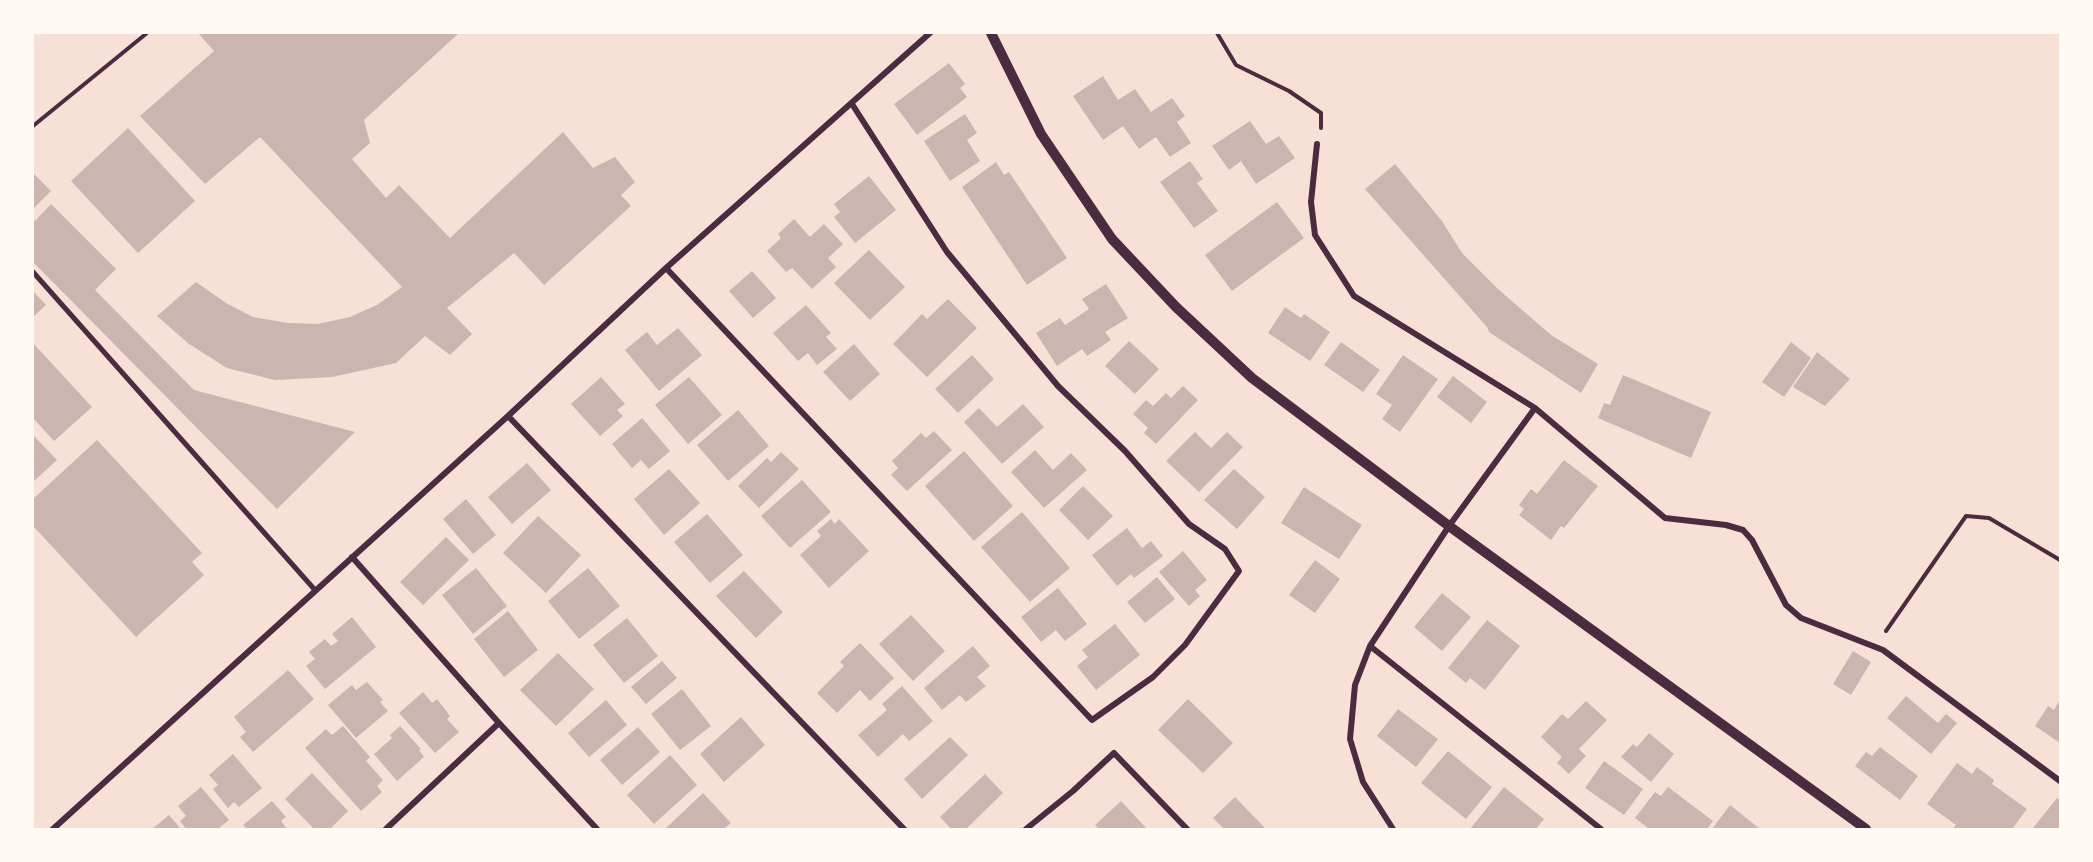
<!DOCTYPE html>
<style>
body{margin:0}
#map{position:relative;width:2093px;height:862px;overflow:hidden;background:#f7e1d7;font-family:Jost,sans-serif}
canvas{display:block}
.frame{position:absolute;inset:0;border:34px solid #fffaf5;pointer-events:none}
</style>
<div id="map">
<canvas width="2093" height="862"></canvas>
<div class="frame"></div>
</div>
<script>
const ctx = document.querySelector('canvas').getContext('2d');
ctx.lineJoin = 'round';
function fillPath(path, color) {
  ctx.fillStyle = color;
  ctx.fill(path, 'evenodd');
}
function trace(path, color, width, dash) {
  ctx.strokeStyle = color;
  ctx.lineWidth = width;
  ctx.lineCap = dash ? 'butt' : 'round';
  ctx.setLineDash(dash || []);
  ctx.stroke(path);
}
fillPath(new Path2D(`
 M198 33H459L364 120 370 143 352 159 386 198 399 185 450 238 563 132 593 168 615 157 635 182 621 195 631 206 544 285 514 253 447 308 472 334 450 355 425 336 396 363 332 377 275 380 227 368 189 344 157 316 196 282 226 303 253 317 288 323 318 324 350 317 377 305 402 287 260 137 205 184 140 116 214 51Z
 M949 63 965 84 960 88 967 97 917 135 894 104Z
 M1103 76 1118 100 1135 89 1151 112 1172 98 1185 116 1177 122 1191 143 1170 157 1156 137 1139 149 1123 126 1103 140 1073 96Z
 M965 114 977 133 967 140 980 161 950 181 924 141Z
 M1250 121 1266 144 1279 136 1295 158 1256 184 1241 161 1229 170 1212 146Z
 M128 128 195 201 138 253 71 181Z
 M1190 161 1203 179 1197 183 1218 211 1194 228 1160 182Z
 M996 162 1004 175 1009 172 1067 258 1027 285 962 187Z
 M1395 164 1442 221 1462 253 1498 289 1551 335 1598 364 1581 393 1489 332 1487 327 1365 189Z
 M33 173 51 191 33 209Z
 M869 176 896 210 855 243 834 217 840 212 834 204Z
 M1277 202 1304 238 1232 291 1205 255Z
 M51 204 116 269 95 290 194 390 355 432 277 509 33 262V219L35 221Z
 M794 219 810 237 824 224 843 244 828 258 836 267 812 289 792 268 786 272 767 251 781 238 778 234Z
 M869 250 905 287 870 320 834 283Z
 M752 271 776 298 753 318 729 291Z
 M1106 284 1128 318 1105 332 1111 340 1087 356 1082 349 1057 366 1036 333 1060 318 1065 325 1089 309 1082 299Z
 M33 291 46 305 33 317Z
 M948 299 977 328 927 377 893 344 922 314 927 319Z
 M806 305 831 333 826 337 837 349 817 365 808 353 798 361 773 333Z
 M1285 307 1301 318 1304 314 1330 332 1310 361 1268 333Z
 M678 328 702 355 659 391 625 350 647 332 657 345Z
 M1129 341 1159 369 1135 394 1105 366Z
 M1341 342 1380 370 1363 392 1324 365Z
 M1791 342 1811 358 1784 397 1762 382Z
 M33 343 92 407 54 441 33 418Z
 M854 344 880 374 850 401 823 372Z
 M1817 352 1850 379 1825 406 1793 387Z
 M972 355 994 379 958 413 935 389Z
 M1403 355 1438 379 1400 432 1382 419 1392 405 1376 394Z
 M1623 375 1711 412 1691 458 1598 418 1604 403 1610 405Z
 M1453 376 1487 402 1471 423 1437 397Z
 M601 377 625 404 617 410 623 416 600 436 571 404Z
 M689 377 722 415 688 444 655 405Z
 M1183 386 1198 400 1156 444 1144 433 1148 428 1133 414 1146 400 1153 406 1166 393 1171 398Z
 M1023 404 1044 427 1002 464 964 422 979 408 997 427Z
 M738 410 769 446 728 481 697 445Z
 M642 418 670 451 649 469 641 460 632 468 612 444Z
 M934 431 952 450 907 491 891 475 898 468 892 461 921 433 926 438Z
 M1195 432 1211 448 1227 432 1243 447 1199 492 1166 461Z
 M33 435 57 460 33 482Z
 M97 440 202 553 192 562 204 575 136 637 33 526V499Z
 M1035 450 1053 470 1071 453 1087 470 1044 508 1011 472Z
 M964 451 1013 506 974 541 925 486Z
 M781 452 799 469 759 508 738 486 767 458 771 462Z
 M1564 460 1598 486 1564 528 1561 526 1551 540 1519 515 1524 509 1519 505 1531 489 1537 494Z
 M527 463 551 490 512 524 488 497Z
 M669 469 700 503 664 535 634 499Z
 M1234 469 1265 497 1237 529 1204 500Z
 M802 480 831 512 790 548 761 516Z
 M1083 486 1113 516 1088 540 1059 510Z
 M1304 487 1362 525 1339 559 1281 523Z
 M466 499 496 535 473 554 443 519Z
 M1022 512 1070 568 1030 602 981 547Z
 M707 514 743 555 710 583 674 542Z
 M538 516 581 555 546 593 503 553Z
 M831 519 835 524 839 519 869 551 829 588 800 555 821 536 817 531Z
 M1127 528 1142 548 1151 541 1163 556 1134 578 1131 574 1117 586 1092 555Z
 M446 537 469 560 423 605 400 582Z
 M1183 551 1207 580 1195 590 1200 596 1189 606 1159 572Z
 M1315 560 1340 579 1315 613 1289 595Z
 M476 568 507 606 473 634 442 595Z
 M588 568 620 606 579 639 548 601Z
 M744 571 783 612 756 638 716 596Z
 M1157 577 1175 599 1145 623 1127 602Z
 M1058 588 1087 624 1065 641 1056 630 1041 642 1021 617Z
 M1442 593 1471 617 1442 651 1414 627Z
 M508 611 538 650 504 677 474 639Z
 M911 615 945 651 913 681 879 644Z
 M352 617 376 647 325 689 306 666 315 659 309 652 325 639 331 646 338 641 332 634Z
 M627 618 658 656 624 683 593 645Z
 M1487 620 1520 646 1485 690 1470 678 1466 683 1448 668Z
 M1115 624 1140 655 1096 690 1077 666 1088 657 1082 650Z
 M860 643 894 678 870 701 860 690 837 713 817 693 844 666 840 662Z
 M973 646 990 666 977 677 986 686 966 702 960 695 942 710 924 688Z
 M1853 651 1871 662 1851 695 1833 684Z
 M558 653 594 689 556 726 520 690Z
 M662 661 677 678 646 704 631 687Z
 M288 670 314 699 253 752 240 737 246 732 234 717Z
 M367 682 383 700 380 702 388 711 356 738 328 705 352 685 356 690Z
 M902 686 933 721 909 741 903 734 878 757 858 735 887 710 882 704Z
 M682 689 711 726 680 750 651 714Z
 M423 692 432 703 437 699 450 716 447 719 459 732 435 753 399 713Z
 M1906 696 1938 723 1946 714 1957 723 1931 754 1887 718Z
 M1188 699 1233 743 1203 773 1158 730Z
 M606 700 627 725 589 757 568 733Z
 M2060 700V743L2035 726 2048 706 2054 710Z
 M1586 701 1607 720 1579 749 1586 756 1569 774 1557 763 1562 757 1541 737 1562 714 1568 719Z
 M1398 709 1438 739 1416 767 1377 736Z
 M741 717 765 745 724 782 700 754Z
 M343 726 370 757 366 761 383 780 377 786 382 792 361 811 305 748 326 729 332 735Z
 M400 726 421 749 419 750 424 757 397 781 374 754 392 738 390 735Z
 M638 727 660 752 622 785 600 760Z
 M1649 733 1674 754 1651 782 1621 757 1633 744 1637 747Z
 M950 737 968 755 922 799 904 779Z
 M1880 747 1918 776 1900 800 1855 766 1866 752 1872 756Z
 M1448 751 1492 787 1466 819 1421 783Z
 M233 754 262 788 239 807 234 802 228 808 213 789 218 785 209 775Z
 M670 755 697 785 654 824 627 795Z
 M1604 761 1643 789 1624 815 1585 788Z
 M1957 763 1972 774 1977 767 1994 780 1992 784 2027 809 2012 829H1953L1956 825 1927 804Z
 M312 773 348 811 330 829H314L285 799Z
 M985 774 1003 793 966 829H951L940 817Z
 M201 787 229 820 218 829H186L180 821 186 816 178 806Z
 M1504 787 1544 819 1536 829H1470Z
 M1668 787 1713 821 1707 829H1649L1635 818 1655 792 1661 796Z
 M703 793 731 823 724 829H665Z
 M1235 797 1266 829H1224L1213 818Z
 M2057 798 2060 800V829H2035L2033 828Z
 M272 801 286 817 281 821 287 829H247L243 825Z
 M1121 801 1147 829H1099L1095 825Z
 M1730 805 1760 829H1712Z
 M169 815 181 829H152Z`), '#ccb4b1');
trace(new Path2D(`
 M1217 33 1236 65 1289 91 1321 113V128
 M33 126 147 33
 M1886 631 1966 516 1989 518 2060 560`), '#4a2c40', 4);
trace(new Path2D(`
 M33 272 315 590`), '#4a2c40', 5);
trace(new Path2D(`
 M1317 144 1311 202 1315 235 1354 296 1535 408
 M666 268 1092 720 1153 677 1185 645 1239 571 1225 549 1189 524 1125 451 1058 386 947 252 852 104
 M508 416 904 829
 M352 557 499 723 597 829
 M1370 646 1601 829
 M53 829 508 416 666 268 930 33
 M386 829 499 723
 M1026 829 1073 791 1114 753 1187 829
 M1393 829 1363 782 1350 739 1355 685 1370 646 1449 526 1535 408 1665 518 1726 525 1743 530 1752 540 1786 605 1801 618 1883 650 2060 781`), '#4a2c40', 6);
trace(new Path2D(`
 M991 33 1041 134 1112 239 1176 307 1252 378 1449 526 1866 829`), '#4a2c40', 10);
</script>
